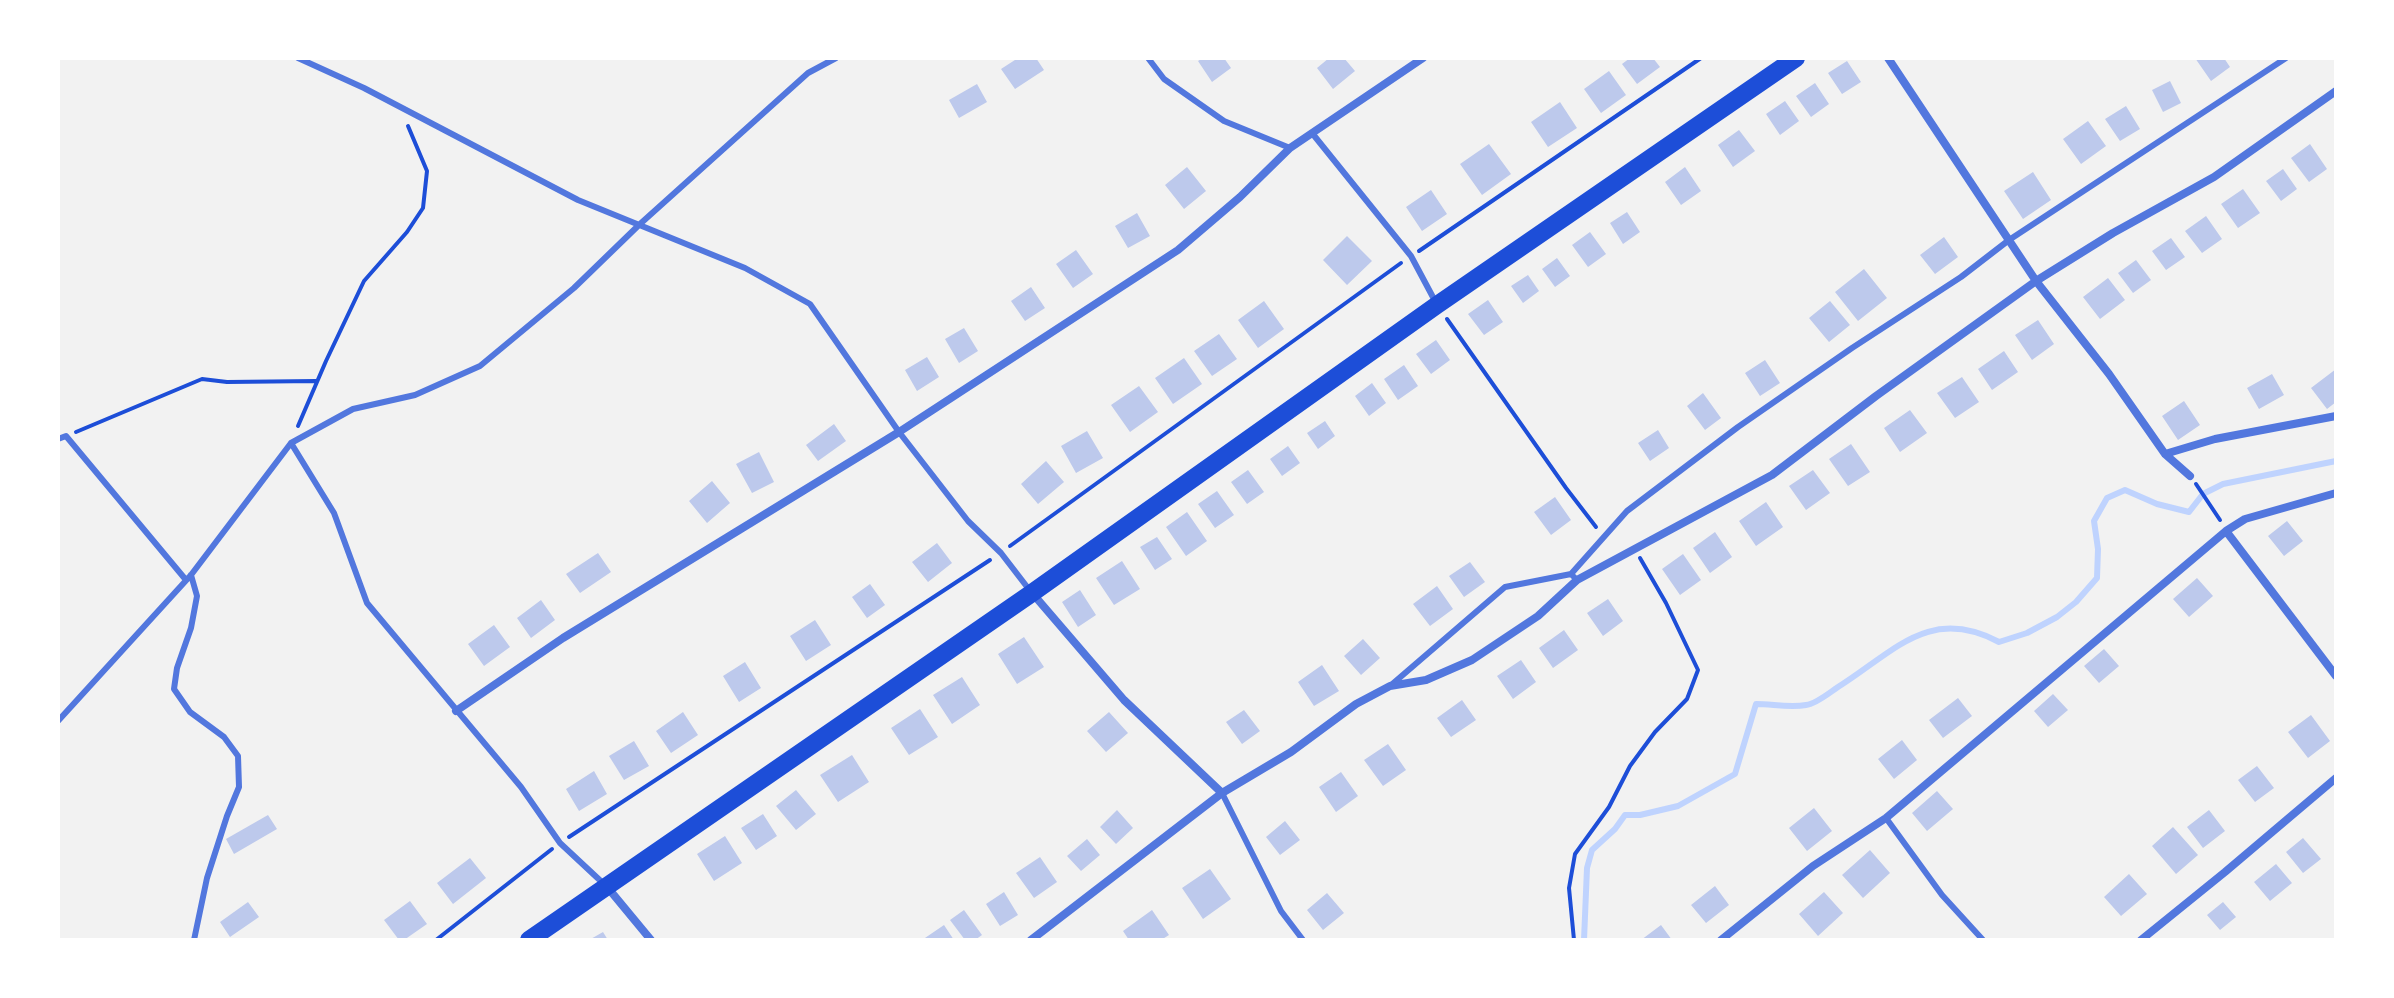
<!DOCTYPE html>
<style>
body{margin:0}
#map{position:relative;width:2394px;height:998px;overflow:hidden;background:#f2f2f2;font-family:Montserrat,sans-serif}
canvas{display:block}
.frame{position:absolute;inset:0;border:60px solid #fff;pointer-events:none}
</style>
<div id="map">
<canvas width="2394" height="998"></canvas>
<div class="frame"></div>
</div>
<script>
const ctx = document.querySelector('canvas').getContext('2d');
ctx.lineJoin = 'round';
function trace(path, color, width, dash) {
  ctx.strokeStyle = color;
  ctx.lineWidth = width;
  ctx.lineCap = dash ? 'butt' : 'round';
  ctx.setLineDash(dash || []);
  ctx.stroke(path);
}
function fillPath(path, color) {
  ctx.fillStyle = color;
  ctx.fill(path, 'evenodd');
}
trace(new Path2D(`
 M1584 940 1587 868 1592 850 1615 829 1625 815H1640L1678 806 1735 774 1756 704C1772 704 1790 708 1806 705 1816 704 1829 693 1838 687 1894 652 1929 605 1999 642L2027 633 2057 617 2076 602 2097 578 2098 549 2094 521 2107 498 2125 490 2157 504 2189 512 2203 494 2223 484 2336 461`), '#bfd3fe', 6);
fillPath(new Path2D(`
 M1018 58H1036L1044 70 1015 89 1001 69Z
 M1203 58H1224L1231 68 1212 82 1198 61Z
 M1329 58H1344L1355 71 1333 89 1317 68Z
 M1630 58H1653L1660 67 1637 84 1622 64Z
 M2195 58H2224L2230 67 2211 81Z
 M1847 61 1861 82 1842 94 1828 73Z
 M1609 71 1626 95 1601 113 1584 89Z
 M2170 81 2181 103 2163 112 2152 90Z
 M1815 83 1829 104 1811 117 1796 96Z
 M977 84 987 102 959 118 949 100Z
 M1785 101 1799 121 1780 135 1766 114Z
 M1560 102 1577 128 1548 147 1531 122Z
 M2126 106 2140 129 2120 141 2105 119Z
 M2088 121 2106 146 2081 164 2063 139Z
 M1739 130 1755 151 1733 167 1718 145Z
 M1489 144 1511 174 1482 195 1460 164Z
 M2310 144 2327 169 2309 182 2291 158Z
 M1187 167 1206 191 1184 209 1165 185Z
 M1685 167 1701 191 1681 205 1665 182Z
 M2283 169 2297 189 2281 201 2266 181Z
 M2033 172 2051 200 2023 219 2004 191Z
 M2243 189 2260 213 2238 228 2221 204Z
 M1431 190 1447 214 1422 231 1406 207Z
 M1627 212 1640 232 1623 244 1610 223Z
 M1137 213 1150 236 1128 248 1115 226Z
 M2206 216 2222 239 2202 253 2185 231Z
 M1590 232 1606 254 1588 267 1572 245Z
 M1347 236 1372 261 1347 285 1323 260Z
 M1944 237 1958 257 1935 274 1920 255Z
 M2171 238 2185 257 2166 270 2152 251Z
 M1076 250 1093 274 1073 288 1056 264Z
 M1557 258 1570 276 1555 287 1542 269Z
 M2136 260 2151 280 2133 293 2118 273Z
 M1864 269 1887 298 1858 321 1835 292Z
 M1528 275 1539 291 1523 303 1511 286Z
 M2108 278 2125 300 2100 319 2083 297Z
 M1031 287 1045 308 1025 321 1011 301Z
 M1488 300 1503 322 1484 335 1468 314Z
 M1264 301 1284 329 1258 348 1238 320Z
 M1830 301 1850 325 1829 342 1809 318Z
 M2038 320 2054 344 2032 360 2015 335Z
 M964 328 978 351 959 363 945 339Z
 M1219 334 1237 359 1212 376 1194 351Z
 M1436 340 1450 360 1431 374 1416 354Z
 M2004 351 2018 372 1992 390 1978 369Z
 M927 357 939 377 917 391 905 370Z
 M1184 358 1202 384 1173 404 1155 378Z
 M1765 360 1780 383 1760 396 1745 373Z
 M1404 365 1418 386 1398 400 1384 379Z
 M2336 369V402L2327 409 2311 388Z
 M2272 374 2284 395 2259 409 2247 388Z
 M1962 377 1979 402 1955 418 1937 393Z
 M1372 383 1386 403 1369 416 1355 396Z
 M1139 386 1158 412 1130 432 1111 405Z
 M1703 393 1721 418 1705 430 1687 406Z
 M2184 401 2200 425 2178 440 2162 416Z
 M1910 410 1927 433 1900 452 1884 428Z
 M1325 421 1335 436 1318 449 1307 433Z
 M834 424 846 441 818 461 806 445Z
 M1658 430 1669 448 1650 461 1638 443Z
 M1087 431 1103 458 1076 473 1061 446Z
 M1851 444 1870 472 1848 486 1829 459Z
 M1288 446 1300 463 1282 476 1270 459Z
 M759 452 774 482 752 493 736 464Z
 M1046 461 1064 482 1038 504 1021 484Z
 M1248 470 1264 492 1247 504 1231 482Z
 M1813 470 1830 493 1806 510 1789 486Z
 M712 481 730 503 707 523 689 501Z
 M1217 491 1234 515 1215 528 1198 504Z
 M1555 497 1571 520 1551 535 1534 512Z
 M1766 502 1783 527 1756 546 1739 521Z
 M1187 512 1207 541 1186 556 1166 527Z
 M2287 521 2303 541 2284 556 2268 536Z
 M1715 532 1732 557 1710 573 1693 548Z
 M1157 537 1172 559 1155 570 1140 547Z
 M937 543 952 563 928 582 912 562Z
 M598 553 611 572 580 593 566 574Z
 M1683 554 1701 580 1680 595 1662 569Z
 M1122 561 1140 589 1114 605 1096 578Z
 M1470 562 1485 582 1464 597 1449 576Z
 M2197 578 2213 596 2189 617 2173 599Z
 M870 584 885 605 867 618 852 597Z
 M1437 586 1453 609 1430 626 1413 604Z
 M1080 590 1096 615 1078 627 1062 602Z
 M1608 599 1623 621 1603 636 1587 613Z
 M541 600 555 620 531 638 517 618Z
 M815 620 831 645 806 661 790 636Z
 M494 625 510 647 484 666 468 644Z
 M1564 630 1578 650 1553 668 1539 648Z
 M1024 637 1044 667 1017 684 998 654Z
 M1363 639 1380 658 1361 675 1344 656Z
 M2104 649 2119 666 2099 683 2084 666Z
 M1521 660 1536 682 1513 699 1497 676Z
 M745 662 761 688 739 702 723 676Z
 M1322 665 1339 691 1314 706 1298 682Z
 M962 677 980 705 952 724 933 695Z
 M2053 694 2068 710 2048 727 2034 711Z
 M1958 698 1972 716 1943 738 1929 720Z
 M1462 700 1476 720 1451 737 1437 718Z
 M920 709 938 737 909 755 891 728Z
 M1244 710 1260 731 1242 744 1226 722Z
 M683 712 698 735 671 753 656 731Z
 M1109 712 1128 733 1106 752 1087 731Z
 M2311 715 2330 741 2308 758 2288 732Z
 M1902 740 1917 760 1894 779 1878 759Z
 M634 741 649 766 624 780 609 756Z
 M1388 744 1406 770 1383 786 1364 760Z
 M852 755 869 782 838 802 820 775Z
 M2257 766 2274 788 2255 802 2238 780Z
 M594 771 607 794 579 811 566 789Z
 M1341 772 1358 796 1336 812 1319 787Z
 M796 790 816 814 796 830 776 806Z
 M1937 791 1953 809 1927 831 1912 813Z
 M1814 808 1832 831 1807 851 1789 828Z
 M1117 810 1133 828 1116 844 1100 827Z
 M2209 810 2225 831 2203 848 2187 827Z
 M763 814 777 836 756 850 741 828Z
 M268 815 277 829 234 854 226 839Z
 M1285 821 1300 840 1280 855 1266 837Z
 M2173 827 2198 855 2176 874 2152 846Z
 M725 836 742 863 714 881 697 854Z
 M2303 838 2321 859 2303 873 2286 852Z
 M1087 839 1100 855 1081 871 1067 856Z
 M1870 850 1890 873 1863 898 1842 875Z
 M1040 857 1057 882 1034 898 1016 873Z
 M470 858 486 878 453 904 437 883Z
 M2276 864 2292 883 2270 901 2254 882Z
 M1210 869 1231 899 1203 919 1182 888Z
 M2129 874 2147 894 2121 916 2104 897Z
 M1715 886 1729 905 1706 923 1691 905Z
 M1004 892 1018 915 1000 926 986 904Z
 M1824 892 1843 913 1818 936 1799 914Z
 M1327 893 1344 913 1323 930 1307 910Z
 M410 901 427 924 404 940H399L384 920Z
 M248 902 259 917 230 937 220 922Z
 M2223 902 2236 917 2220 930 2207 915Z
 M964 910 982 935 975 940H965L950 920Z
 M1152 910 1169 935 1161 940H1129L1123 931Z
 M944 925 954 940H922Z
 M1661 925 1672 940H1641Z
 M603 932 608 940H589Z`), '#bdc9ec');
trace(new Path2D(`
 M1419 251 1701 58
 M1447 319 1566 488 1596 527
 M298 426 326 361 364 281 407 232 423 208 427 171 408 126
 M76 432 202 379 227 382 316 381
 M2196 484 2220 520
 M1010 546 1401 263
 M569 837 990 560
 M436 940 552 849
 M1574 940 1569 888 1575 854 1609 807 1630 766 1655 732 1687 699 1698 670 1666 603 1640 558`), '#1d4ed8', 4);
trace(new Path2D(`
 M298 58 364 88 578 200 745 268 810 304 899 432 968 521 1001 553 1031 592
 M1148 58 1164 79 1224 121 1290 148
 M1312 133 1411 256 1435 301
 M58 439 66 436 186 580
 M291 443 334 513 367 603 521 787 560 843 605 885
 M191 575 197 596 191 628 177 668 174 689 190 712 224 737 238 756 239 787 227 816 207 878 194 940
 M1577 580 1571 574 1627 511 1738 427 1852 348 1961 277 2009 240 2286 58
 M1390 686 1505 587 1571 574
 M58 721 191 575 291 443 353 409 415 395 480 366 574 288 640 224 808 73 836 58
 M1222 793 1281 911 1303 940
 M1886 818 1942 895 1983 940`), '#5277de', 6);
trace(new Path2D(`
 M1888 58 2036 281 2109 374 2165 454 2190 476
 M2165 454 2215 439 2336 416
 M2226 531 2336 676
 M1033 594 1124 700 1222 793
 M456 711 563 638 899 432 1178 250 1240 197 1290 148 1423 58
 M608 888 651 940
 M1031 940 1222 793 1291 752 1356 704 1390 686 1426 680 1472 660 1538 616 1577 580 1772 475 1876 396 2036 281 2113 233 2214 177 2336 91
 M1721 940 1813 866 1886 818 2226 531 2245 519 2336 493
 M2141 940 2225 872 2336 778`), '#5277de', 8);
trace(new Path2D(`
 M529 940 1032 593 1437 305 1796 58`), '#1d4ed8', 18);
</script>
